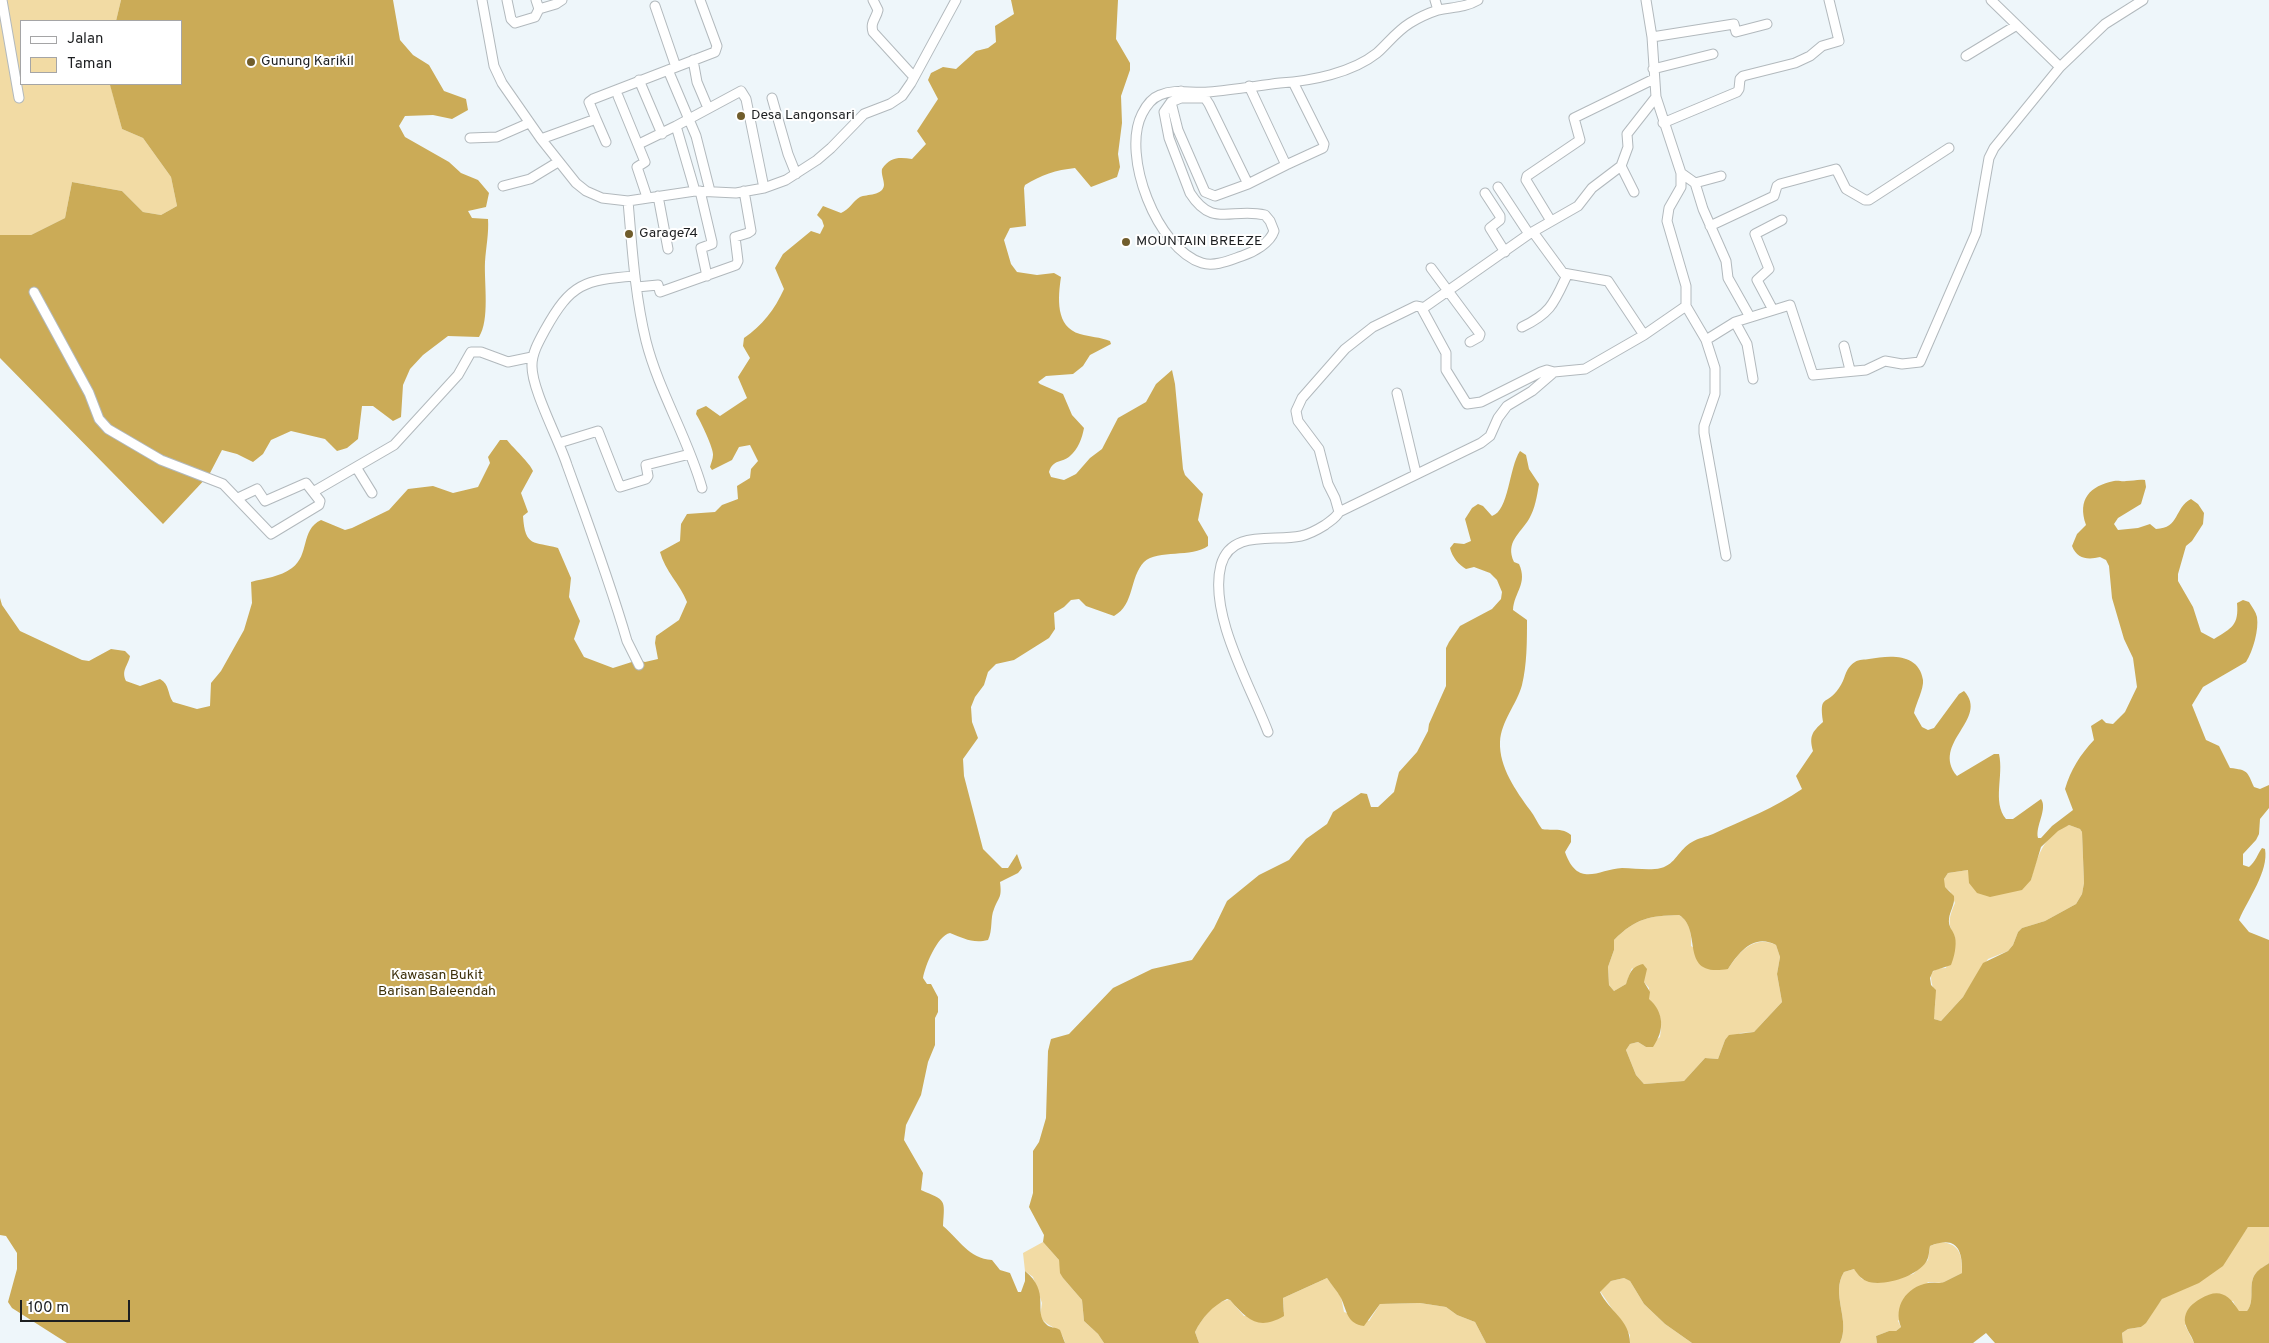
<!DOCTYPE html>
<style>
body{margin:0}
#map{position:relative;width:2269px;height:1343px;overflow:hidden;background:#eef6fa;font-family:Overpass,sans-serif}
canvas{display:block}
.legend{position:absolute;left:20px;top:20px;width:162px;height:65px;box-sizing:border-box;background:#fff;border:1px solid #a5a5a6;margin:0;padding:6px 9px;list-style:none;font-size:15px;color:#1d1f21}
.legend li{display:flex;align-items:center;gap:10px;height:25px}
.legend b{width:25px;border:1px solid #a5a5a6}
.scale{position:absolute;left:20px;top:1300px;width:110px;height:22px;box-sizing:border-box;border:2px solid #1d1f21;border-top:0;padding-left:6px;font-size:15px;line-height:18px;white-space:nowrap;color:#1d1f21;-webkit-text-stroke:4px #fff;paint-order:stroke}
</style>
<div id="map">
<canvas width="2269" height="1343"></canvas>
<ul class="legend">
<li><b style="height:6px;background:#fff"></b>Jalan</li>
<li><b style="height:14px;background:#f2dba4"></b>Taman</li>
</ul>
<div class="scale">100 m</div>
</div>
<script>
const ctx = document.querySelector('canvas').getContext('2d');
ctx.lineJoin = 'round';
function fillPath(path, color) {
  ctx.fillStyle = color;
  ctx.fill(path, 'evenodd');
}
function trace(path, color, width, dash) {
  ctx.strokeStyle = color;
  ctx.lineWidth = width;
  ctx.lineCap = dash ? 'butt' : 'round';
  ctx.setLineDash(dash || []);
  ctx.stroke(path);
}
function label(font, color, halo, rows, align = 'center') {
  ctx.font = font + ' Overpass,sans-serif';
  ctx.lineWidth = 4;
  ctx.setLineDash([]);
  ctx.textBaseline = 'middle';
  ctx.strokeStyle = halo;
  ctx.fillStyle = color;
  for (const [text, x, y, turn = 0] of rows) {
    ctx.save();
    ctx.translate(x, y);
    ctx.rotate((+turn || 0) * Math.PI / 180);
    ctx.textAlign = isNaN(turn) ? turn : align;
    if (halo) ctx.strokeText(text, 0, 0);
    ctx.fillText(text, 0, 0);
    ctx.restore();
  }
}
fillPath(new Path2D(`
 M0 0H121L116 21H21V84H110L122 129 143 138 171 177 177 206 161 215 143 212 122 191 72 182 65 218 31 235H0Z
 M2069 825 2080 829 2082 832 2084 883 2082 894 2076 904 2045 921 2022 928 2018 932 2013 945 2008 951 1988 959 1963 997 1941 1021 1934 1019C1933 1012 1936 1005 1935 998 1935 986 1921 968 1946 968L1955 937C1947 924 1949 917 1955 903L1950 891 1944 887V879L1948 873 1968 870 2031 880C2036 859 2045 832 2069 825Z
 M1679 915C1690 922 1692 934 1691 946L1728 969C1739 952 1754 934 1776 945L1780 957 1777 974 1782 1002 1754 1032 1741 1033 1725 1040 1718 1059 1705 1058 1684 1081 1644 1084 1636 1075 1626 1050 1630 1044 1638 1042 1646 1047 1660 1037C1663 1021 1661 1010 1648 999L1649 988 1632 968 1626 984 1614 991 1609 985 1608 967 1614 950V940C1636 918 1649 916 1679 915Z
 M2254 1226 2269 1227V1263C2265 1266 2260 1269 2256 1273 2247 1284 2256 1300 2247 1311H2238L2233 1301 2185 1325 2194 1343H2123L2122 1333 2128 1329 2141 1327 2162 1299 2238 1241 2248 1227Z
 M1043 1242 1059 1260 1063 1278 1082 1300 1084 1321 1098 1334 1104 1343H1065C1062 1327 1048 1328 1040 1317L1042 1303 1033 1277 1025 1271 1023 1253Z
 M1941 1242C1961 1244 1962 1256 1962 1273L1942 1283 1928 1282 1898 1321 1901 1327 1896 1331H1889L1876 1336 1877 1343H1840C1851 1320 1830 1294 1844 1272L1854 1269 1862 1279 1875 1283 1913 1274 1928 1260 1930 1246Z
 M1327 1278 1341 1297 1344 1312 1369 1321 1380 1304 1420 1303 1446 1307 1457 1315 1475 1322 1486 1343H1199L1195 1332C1201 1320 1215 1299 1230 1300L1244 1316 1284 1312 1283 1298Z
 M1624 1278 1630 1281 1644 1304 1665 1324 1692 1343H1630V1335L1600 1291 1611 1281Z`), '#f2dba4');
fillPath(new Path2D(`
 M121 0H393L400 40 413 55 429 65 444 91 466 99 468 110 452 119 433 115 405 116 399 126 405 137 449 162 461 173 478 180 489 193 486 207 468 211 472 218 488 219C489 233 486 247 485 262 484 283 490 320 479 337L448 336 423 355 410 369 403 385 401 417 393 421 373 406H362L358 439 347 448 337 451 325 439 291 431 271 440 263 454 253 462 237 454 222 450 209 475 163 524 0 358V235H31L65 218 72 182 122 191 143 212 161 215 177 206 171 177 143 138 122 129 110 85V84H181V21H116Z
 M1011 0H1118L1116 39 1130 63V70L1121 96 1122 123 1118 154 1120 167 1117 177 1091 187 1075 168C1056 170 1041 175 1025 185L1024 188 1026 226 1010 228 1004 240 1011 264 1017 272 1037 275 1054 273 1061 277C1058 297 1055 327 1080 334 1090 337 1100 337 1110 341L1111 344 1090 355 1083 366 1073 374 1046 376 1038 382 1040 384 1063 394 1072 415 1084 428C1082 439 1078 449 1070 456 1062 463 1053 459 1049 472L1051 477 1064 480 1076 474 1090 458 1102 449 1118 418 1146 402 1156 384 1172 370 1175 384 1183 469 1185 475 1203 494 1198 520 1208 537V546C1192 558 1158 549 1144 562 1129 578 1135 604 1114 616L1086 606 1079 599 1071 600 1064 607 1054 613 1055 629 1049 638 1014 660 996 664 988 672 984 685 975 697 971 707 972 722 978 738 963 759 964 776 983 849 1002 868H1008L1017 854 1022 868 1018 873 1000 882C1002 898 999 896 994 909 990 918 993 930 988 940 973 944 963 938 950 933 937 936 925 966 923 978L927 984H931L938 997V1012L935 1018V1045L928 1062 921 1095 906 1125 904 1140 923 1173 921 1190C946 1201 945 1198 943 1226 959 1239 969 1259 992 1260L1000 1270 1010 1273 1018 1292H1021L1025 1281V1271C1051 1292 1033 1312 1046 1324 1049 1328 1056 1327 1060 1330L1065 1343H67L12 1308 8 1302 17 1269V1253L6 1236 0 1235V598L2 605 20 631 82 660 89 661 111 649 125 651 130 656C128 666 121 670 126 681L140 686 160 679C170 685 167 693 173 702L197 709 210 706 211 683 221 671 244 630 252 603 251 582C265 578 280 577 292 568 310 555 300 530 321 520L345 530 352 528 389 510 408 489 433 486 453 493 478 487 490 463 488 457 500 440H507C513 448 530 463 533 471L521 493 528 512 523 516C525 548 534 541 558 548L571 578 569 597 580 621 574 639 584 657 613 668 638 660 645 662 658 659 655 643 656 636 679 620 687 602C680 584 665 571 660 552L680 541 681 524 687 514 715 512 722 505 738 499 737 486 750 478 751 469 758 461 750 445 739 447 732 460 712 470 710 467C711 463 713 459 713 455 714 449 700 420 696 414L697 410 706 406 720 416 747 398 738 377 750 358 743 346 744 338C762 326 775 309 784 289L775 268 783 254 811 231 820 234 824 226 822 220 817 215 823 206 841 213C849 210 853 201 860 197 867 194 883 196 884 185 884 180 881 174 882 169 890 157 899 157 912 159L926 144 917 131 938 99 928 80 931 73 943 67 956 69 976 51 988 48 996 42 995 26 1014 14Z
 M1520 451 1526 455 1529 469 1539 484C1537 496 1535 509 1529 519 1520 534 1505 542 1514 562L1519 564C1528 584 1514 592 1513 610L1527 620C1527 641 1527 665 1522 685 1517 704 1501 721 1500 742 1499 767 1516 791 1530 810 1535 816 1537 823 1542 829 1553 831 1562 827 1571 835V842L1565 852C1578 889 1599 869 1622 868 1635 868 1649 871 1661 868 1676 864 1678 850 1692 842 1698 838 1706 837 1713 834 1743 820 1775 808 1802 789L1796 776 1813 751C1809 736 1812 732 1823 722 1819 693 1826 707 1839 688 1846 679 1844 669 1855 662 1859 659 1865 660 1869 659 1890 655 1919 653 1923 680 1924 689 1916 703 1914 713L1922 727 1928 730 1934 728 1959 694 1964 691C1990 719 1930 743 1957 776L1994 754H1999C2004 776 1992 802 2006 819H2013L2041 799C2048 809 2035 826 2038 838H2041L2052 826 2073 810 2065 789C2071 769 2080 755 2094 740L2091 726 2102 719 2106 723 2113 724 2125 712 2137 687 2133 658 2124 639 2112 598 2109 566 2106 560 2100 557C2088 560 2077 559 2072 546L2077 534 2086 525C2077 499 2090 486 2114 481 2119 480 2122 482 2126 481 2133 481 2138 479 2145 480L2146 487 2141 504 2118 518 2114 524 2118 530 2138 528 2150 524 2156 529C2180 528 2174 508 2191 499L2198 504 2204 513 2203 524 2192 541 2186 546 2178 574V581L2193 607 2201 632 2214 639C2232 628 2239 625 2237 603L2243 600 2249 602C2252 607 2256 612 2257 617 2259 630 2253 651 2246 662L2203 687 2192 705 2206 740 2219 746 2230 768C2248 770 2247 771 2254 787L2260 789 2269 785V808L2260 819 2259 834 2256 840 2243 854V865L2249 867C2256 861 2257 855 2262 848L2265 849C2269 871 2248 899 2239 920L2249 932 2269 940V1227H2248L2223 1266 2199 1283 2162 1299 2146 1323 2141 1327 2128 1329 2122 1333 2123 1343H1995L1986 1333 1973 1343H1877L1876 1336 1889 1331H1896L1901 1327C1893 1307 1906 1287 1928 1283 1933 1282 1939 1284 1944 1282 1950 1279 1956 1276 1962 1273 1963 1249 1956 1235 1930 1246 1929 1251 1929 1258 1926 1262 1917 1276 1886 1286 1869 1282 1862 1280 1858 1275 1854 1269L1844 1272C1830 1294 1851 1320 1840 1343H1692L1665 1324 1644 1304 1630 1281 1624 1278 1611 1281 1600 1292C1609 1311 1630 1320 1630 1343H1486L1475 1322 1457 1315 1446 1307 1420 1303 1380 1304 1364 1326C1347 1324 1347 1311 1341 1298 1337 1291 1331 1284 1327 1278L1283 1298 1284 1316C1258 1331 1248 1320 1230 1300L1227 1299C1212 1306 1202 1318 1195 1332L1199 1343H1104L1098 1334 1084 1321 1082 1300 1063 1278 1060 1273 1059 1260 1043 1242 1044 1235 1029 1207 1033 1193V1151L1039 1142 1046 1118 1048 1051 1051 1039 1069 1034 1113 988 1152 969 1192 960 1214 928 1227 901 1259 875 1289 860 1306 839 1327 824 1333 812 1361 793 1367 794 1371 807H1378L1394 792 1399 772 1417 752 1428 731 1429 724 1446 686V648L1449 642 1460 626 1492 609 1501 599 1502 592 1497 580 1490 573 1474 567 1466 569C1459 565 1452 557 1450 548L1454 543 1464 544 1471 541 1465 519 1472 508 1478 504 1483 506 1492 516C1509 511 1509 467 1520 451ZM2069 825 2080 829 2082 832 2084 883 2082 894 2076 904 2045 921 2022 928 2018 932 2013 945 2008 951 1983 963 1963 997 1941 1021 1934 1019 1936 990 1931 985 1930 978 1933 971 1951 965C1954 958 1957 945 1955 937 1953 930 1948 927 1949 919 1950 910 1955 905 1954 896L1945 887 1944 879 1948 873 1968 870 1969 883 1977 893 1990 897 2022 890 2031 880 2041 847 2058 831ZM1679 915C1704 930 1677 978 1728 969 1739 952 1754 933 1776 945L1780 957 1777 974 1782 1002 1754 1032 1729 1035 1725 1040 1718 1059 1705 1058 1684 1081 1644 1084 1636 1075 1626 1050 1630 1044 1638 1042 1646 1047H1653C1665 1030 1664 1012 1649 999L1650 992 1644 982 1647 969 1643 964C1631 967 1630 973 1626 984L1614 991 1609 985 1608 967 1614 950V940C1636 918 1649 916 1679 915Z
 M2269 1263V1343H2194C2192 1335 2183 1326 2185 1317 2187 1308 2192 1304 2200 1299 2218 1288 2228 1293 2239 1311H2247C2256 1300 2247 1284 2256 1273 2259 1269 2265 1266 2269 1263Z`), '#cbab57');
const minor = new Path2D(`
 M2 0 19 98
 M482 0 494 66 502 83 541 139 576 183 586 191 602 198 628 201 695 191 736 193 764 188 786 180 817 160 831 148 864 114 890 104 902 96 911 83 956 0
 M507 0 511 19 515 23 535 17 539 9 536 0
 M873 0 878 10C876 19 870 22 873 32L914 77
 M1435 0 1438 10
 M1646 0 1652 37 1656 97 1681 173V187L1669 208 1667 221 1686 286V306L1706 340 1715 368V394L1704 426V433L1726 556
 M1991 0 2060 67
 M655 6 676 67
 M539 9 556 4 562 0
 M1652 37 1734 24 1736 32 1767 24
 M1966 56 2017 25
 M693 60 697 82 708 108
 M1653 69 1713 54
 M668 70 696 136 710 191
 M639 80 662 134
 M1181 91V98L1171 102 1164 112 1169 138 1190 193C1213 229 1231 207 1265 215L1270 221 1274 231C1270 243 1254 252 1242 256 1230 260 1215 267 1202 263 1157 249 1121 155 1142 114 1146 106 1152 98 1160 95 1176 88 1192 94 1209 92 1232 90 1256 86 1280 83 1311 81 1352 73 1377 53 1388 43 1397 31 1410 23 1418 18 1429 13 1438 10 1453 7 1464 8 1478 0
 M618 96 645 162 637 167 647 197
 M772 98 788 154 796 174
 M1171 102 1178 130 1205 192 1215 196 1248 184 1209 104 1205 98H1181
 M596 119 606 142
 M1663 123 1737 92 1739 89 1740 79 1743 76 1795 63 1810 56 1822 46 1839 41 1829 0
 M470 138 497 137 529 123
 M541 139 596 119 589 102 593 99 715 52 717 46 700 0
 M639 144 676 126
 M1286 165 1323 148 1324 144 1293 82
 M1621 166 1628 147 1627 134 1656 97
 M1681 173 1695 183 1721 176
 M1695 183 1703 209 1726 261 1728 278 1750 317
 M1248 184 1286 165 1249 86
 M503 186 530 179 558 162
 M1498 187 1529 234 1578 206 1592 188 1621 166 1634 192
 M695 191 676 126 741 91 746 99 764 188
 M700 191 712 242V244L701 248 707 276
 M1485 193 1500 216V220L1490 228 1505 252
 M658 196 668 249
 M628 201C632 247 635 296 646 341 659 392 688 438 702 488
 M1551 221 1526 180 1527 176 1580 140 1574 118 1654 79
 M1710 226 1774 196 1777 186 1780 184 1836 169 1846 189 1865 200H1869L1949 148
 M1533 232 1563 273 1608 281 1644 335 1686 306
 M1431 268 1480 334 1479 337 1470 342
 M635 276C584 280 571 283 545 330 539 341 532 353 532 365 531 388 559 440 567 465 588 523 610 582 627 641L639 665
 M637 287 658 285 660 292 736 265 738 261 735 237 748 233 751 231 744 191
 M34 292 89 393 99 419 108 429 161 460 223 484 271 534 319 505 320 501 313 492 394 445 458 375 471 352H481L508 362 532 357
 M1422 309 1529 234
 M1773 310 1757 280 1769 269 1755 234 1782 220
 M1735 322 1747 344 1753 379
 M1522 327C1551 313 1554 303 1567 275
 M1706 340 1735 322 1790 305 1813 375 1866 370 1885 361 1902 364 1920 362 1976 233 1989 158 1994 148 2060 67 2105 24 2143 0
 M1844 346 1850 370
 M1397 393 1416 473
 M559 443 598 431 620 487 646 479 648 476 646 465 690 454
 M356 467 372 493
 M238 498 257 489 265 501 306 483 313 492
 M1339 512 1335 498 1328 484 1319 449 1298 421 1296 411 1302 398 1345 349 1373 327 1416 306 1421 307 1446 353V370L1467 404 1481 402 1541 372 1547 370 1554 372
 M1268 732C1251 687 1208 614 1221 565 1231 529 1273 542 1301 536 1310 534 1317 530 1325 525 1330 521 1336 518 1339 512L1481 443 1490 436 1498 418 1507 406 1532 391 1554 372 1585 369 1644 335`);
trace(minor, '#b2b9bd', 11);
trace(minor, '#fff', 9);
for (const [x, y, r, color] of [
 [251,62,5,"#705d2c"],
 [741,116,5,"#705d2c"],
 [629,234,5,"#705d2c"],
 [1126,242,5,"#705d2c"]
]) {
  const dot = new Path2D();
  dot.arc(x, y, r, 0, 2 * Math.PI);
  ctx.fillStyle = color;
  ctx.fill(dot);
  trace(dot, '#fff', 2);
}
label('14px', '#1d1f21', '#fff', [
 ["Gunung Karikil",261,62],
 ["Desa Langonsari",751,116],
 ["Garage74",639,234],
 ["MOUNTAIN BREEZE",1136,242]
], 'left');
label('14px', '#3d300a', '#fff', [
 ["Kawasan Bukit",437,976],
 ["Barisan Baleendah",437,992]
]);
</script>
